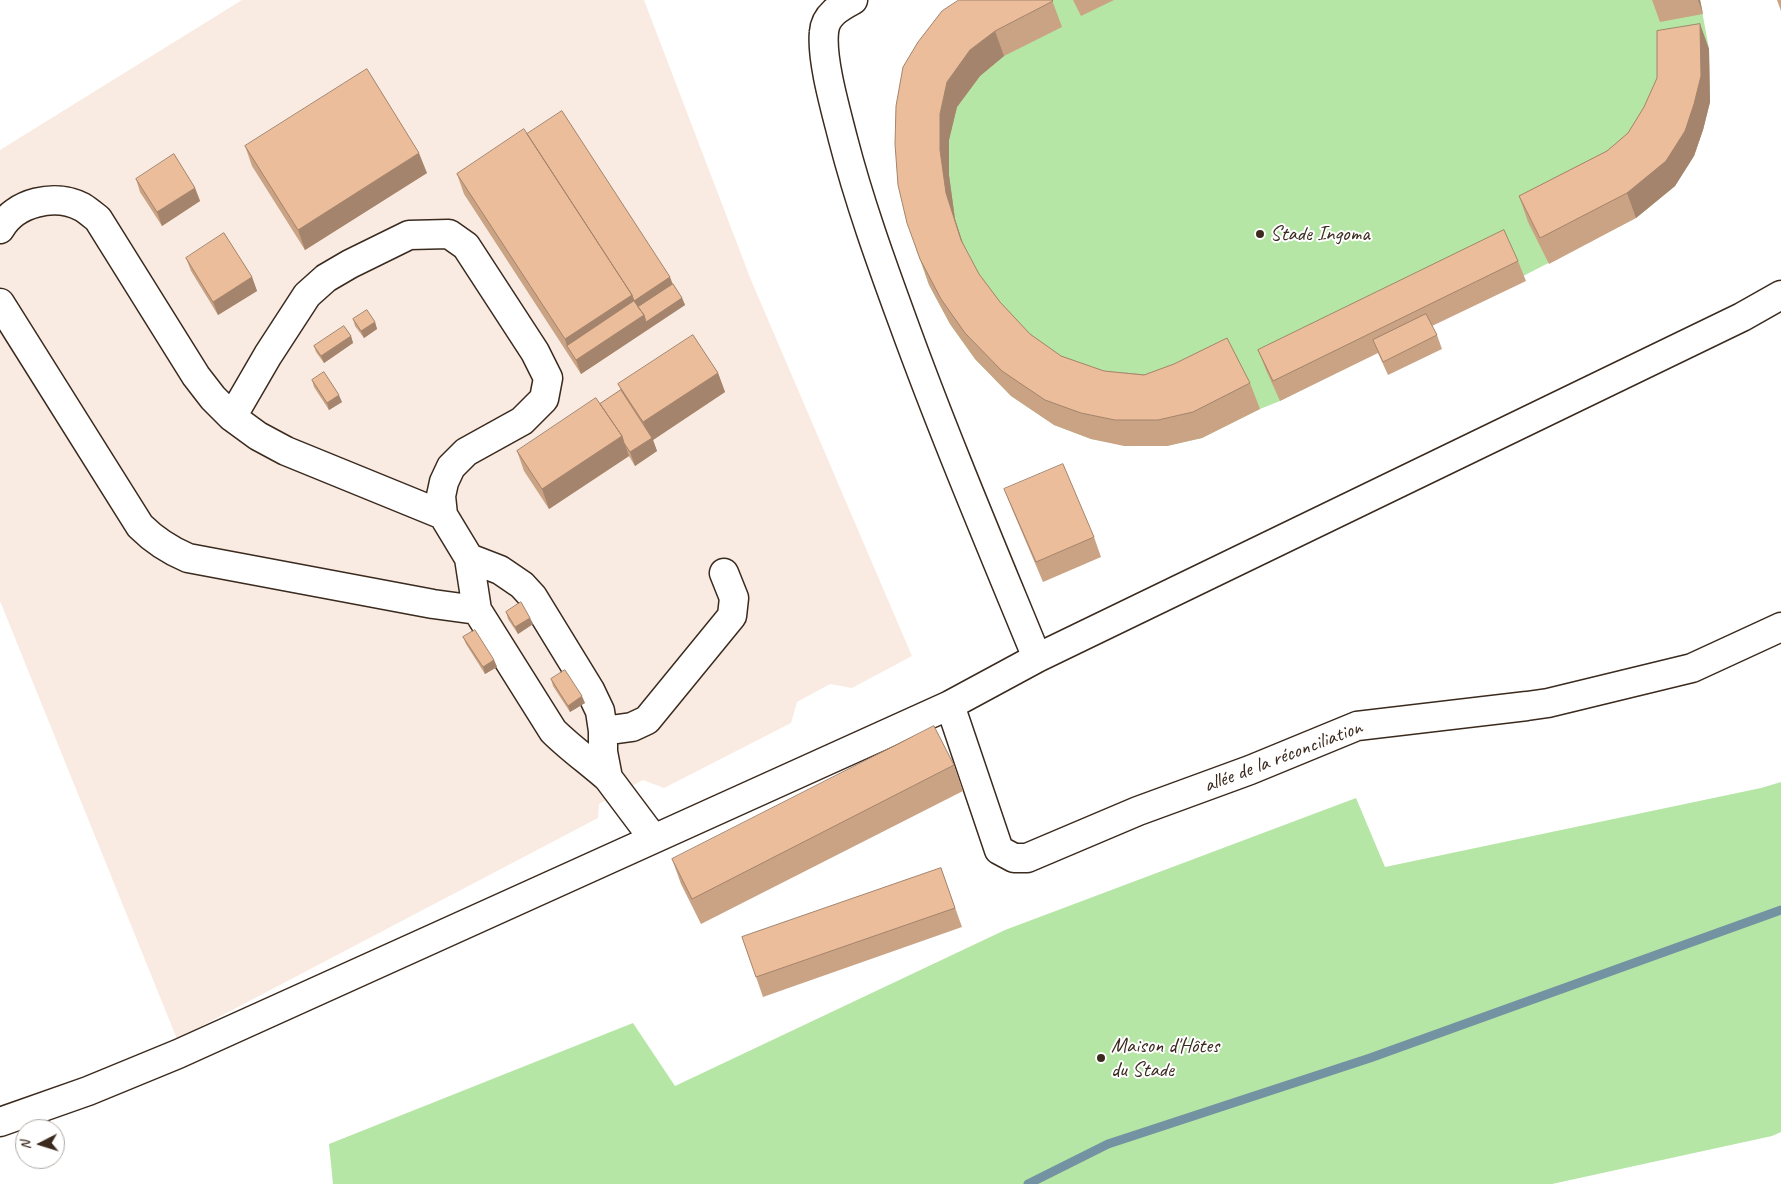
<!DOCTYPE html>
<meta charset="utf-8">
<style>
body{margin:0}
#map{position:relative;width:1781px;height:1184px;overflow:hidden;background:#fff;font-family:Caveat,sans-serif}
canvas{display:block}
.north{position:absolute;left:15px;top:1119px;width:50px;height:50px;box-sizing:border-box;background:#fff;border:1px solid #b1aaa5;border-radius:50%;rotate:265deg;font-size:14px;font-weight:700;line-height:20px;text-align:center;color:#3b2a1e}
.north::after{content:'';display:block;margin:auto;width:18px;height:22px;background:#3b2a1e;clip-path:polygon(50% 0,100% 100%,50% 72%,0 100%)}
</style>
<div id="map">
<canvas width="1781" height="1184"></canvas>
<div class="north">N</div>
</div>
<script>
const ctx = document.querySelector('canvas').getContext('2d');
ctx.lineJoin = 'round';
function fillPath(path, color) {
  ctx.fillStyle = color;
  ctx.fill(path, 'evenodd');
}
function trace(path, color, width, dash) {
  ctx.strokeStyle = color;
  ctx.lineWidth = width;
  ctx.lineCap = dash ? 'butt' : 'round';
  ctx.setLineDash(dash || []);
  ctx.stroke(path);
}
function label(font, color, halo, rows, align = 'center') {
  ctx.font = font + ' Caveat,sans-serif';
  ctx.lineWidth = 4;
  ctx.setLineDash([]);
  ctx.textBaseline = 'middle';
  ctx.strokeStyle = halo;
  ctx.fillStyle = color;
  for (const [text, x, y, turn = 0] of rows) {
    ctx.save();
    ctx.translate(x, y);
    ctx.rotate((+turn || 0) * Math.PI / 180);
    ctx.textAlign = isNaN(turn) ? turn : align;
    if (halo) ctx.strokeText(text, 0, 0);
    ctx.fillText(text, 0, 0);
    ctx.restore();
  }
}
fillPath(new Path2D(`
 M242 0H644L751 280 912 656 852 688 830 684 797 702 791 723 664 788 643 780 599 804 598 818 177 1039 0 601V150Z`), '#f9ebe1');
fillPath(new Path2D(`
 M1014 0H1700L1709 49 1675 186 1636 218 1280 401 1260 409 1202 438 1167 446 1124 445 1091 439 1054 425 1011 396 975 359 950 324 929 285 916 249 927 67Z
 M1781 782V1132L1772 1136 1552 1184H333L329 1144 633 1023 675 1086 1005 930 1356 798 1385 867 1761 788Z`), '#b6e6a5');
trace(new Path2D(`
 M1028 1184 1108 1144 1370 1058 1781 910`), '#7393a2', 9);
const minor = new Path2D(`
 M853 0C840 7 825 15 824 32 821 60 836 111 843 139 859 201 881 262 903 322 944 435 991 546 1037 658
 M0 229C15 202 55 193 82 207 87 210 93 215 98 219L196 376 213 398 232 417
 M0 303 140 526C155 541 169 550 188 558L433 604 477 610 553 731C570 748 590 762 608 778
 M443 515 286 451 258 436 232 417 268 355 307 295 326 278 350 264 409 235 449 234 466 246 535 352 548 378 544 399 522 421 466 452 451 467 444 482 441 496 443 515 469 558 500 570 522 585 533 597 590 690 600 711 603 731V752L608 778 653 838
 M469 558 477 610
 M950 705 999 850 1014 858H1027L1138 811 1250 770 1357 726 1527 706 1548 703 1692 668 1781 627
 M603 731 632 727 647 720 732 616 734 598 724 573
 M0 1122 88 1091 178 1054 950 705 1037 658 1742 317 1781 295`);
trace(minor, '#3b2a1e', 31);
trace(minor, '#fff', 28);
fillPath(new Path2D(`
 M1052 0 1062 27 1004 56 980 76 957 107 949 140V175L955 219 963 245 979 274 1000 302 1030 334 1061 356 1104 371 1250 383 1260 409 1202 438 1167 446H1124L1091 439 1054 425 1011 396 975 359 950 324 929 285 920 259 903 67Z
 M1073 0H1114L1081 16Z
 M1652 0H1700L1703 14 1660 22Z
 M1777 0H1781V11Z
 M1700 24 1709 49 1710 102 1703 130 1694 156 1675 186 1636 218 1549 264 1528 222 1519 196 1607 151 1628 133Z
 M527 134 673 284 682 298 685 305 581 374 464 194 457 174Z
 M245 146 427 173 305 250 252 166Z
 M136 179 195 188 200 201 162 226 140 192Z
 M186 258 252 277 257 291 218 315 191 271Z
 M1518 261 1526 281 1432 326 1437 335 1442 349 1388 375 1378 353 1280 401 1266 370 1258 350Z
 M353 319 375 322 377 329 364 338 355 326Z
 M351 336 353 343 324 363 316 352 314 346Z
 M718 373 725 392 653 440 657 451 635 466 629 456 549 509 524 471 517 451 600 404 621 390 618 384Z
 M312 380 342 402 329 410 314 387Z
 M1004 489 1094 537 1101 557 1043 582 1012 509Z
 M506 612 530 618 533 624 518 634 508 619Z
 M463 637 494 660 497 667 485 674 466 644Z
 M551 679 585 703 570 712 553 686Z
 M954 765 963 791 701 924 681 884 672 859Z
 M941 868 962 927 763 997 742 937Z`), '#caa385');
fillPath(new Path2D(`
 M1698 0H1700L1703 14Z
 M1700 24 1709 49 1710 102 1703 130 1694 156 1675 186 1636 218 1627 193Z
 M995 31 1004 56 980 76 957 107 949 140V175L955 219 970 265 961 240 946 193 940 150V114L947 82 970 50Z
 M419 153 427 173 305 250 298 230Z
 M195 188 200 201 162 226 157 212Z
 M252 277 257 291 218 315 213 302Z
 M670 277 675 290 567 346 565 339 632 295Z
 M682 298 685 305 581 374 576 360 644 315Z
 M375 322 377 329 364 338 361 331Z
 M351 336 353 343 324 363 321 356Z
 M718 373 725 392 653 440 657 451 635 466 630 452 650 439 643 422Z
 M339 395 342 402 329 410 327 403Z
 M622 436 629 456 549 509 542 489Z
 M530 618 533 624 518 634 515 627Z
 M494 660 497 667 485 674 483 667Z
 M582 696 585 703 570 712 568 706Z`), '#a4846c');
const building = new Path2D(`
 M959 0H1052L1053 1 995 31 970 50 947 82 940 114V150L946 193 961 240 979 274 1000 302 1030 334 1061 356 1104 371 1144 375 1174 364 1227 338 1250 383 1193 412 1158 420H1115L1081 413 1045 400 1002 371 965 333 941 299 920 259 907 223 898 185 895 144 896 106 903 67 918 42 942 11Z
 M1700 24 1701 76 1694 104 1685 131 1666 161 1627 193 1540 238 1519 196 1607 151 1628 133 1644 107 1657 78V31Z
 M367 69 419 153 298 230 245 146Z
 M562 111 670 277 634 301 632 295 527 134Z
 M524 129 632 295 565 339 457 174Z
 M174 154 195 188 157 212 136 179Z
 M1504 230 1518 261 1273 381 1258 350Z
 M224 233 252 277 213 302 186 258Z
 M673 284 682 298 646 322 644 315 638 307Z
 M634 301 644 315 576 360 567 346Z
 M367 310 375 322 361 331 353 319Z
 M1426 314 1437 335 1383 362 1373 340Z
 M344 326 351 336 321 356 314 346Z
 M693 335 718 373 643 422 618 384Z
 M324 372 339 395 327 403 312 380Z
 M621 390 652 438 630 452 624 443 622 436 600 404Z
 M596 398 622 436 542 489 517 451Z
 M1063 464 1094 537 1036 562 1004 489Z
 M521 602 530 618 515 627 506 612Z
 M475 630 494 660 483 667 463 637Z
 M565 670 582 696 568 706 551 679Z
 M934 726 954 765 692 899 672 859Z
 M941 868 955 908 756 977 742 937Z`);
fillPath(building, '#ebbd9b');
trace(building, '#a4846c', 1);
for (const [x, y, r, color] of [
 [1260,234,5,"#3b2a1e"],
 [1101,1058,5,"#3b2a1e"]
]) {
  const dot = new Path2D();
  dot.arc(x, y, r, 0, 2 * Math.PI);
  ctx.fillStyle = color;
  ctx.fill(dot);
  trace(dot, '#fff', 2);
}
label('21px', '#3b2a1e', '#fff', [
 ["Stade Ingoma",1270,234],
 ["Maison d'Hôtes",1111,1046],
 ["du Stade",1111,1070]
], 'left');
label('21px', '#3b2a1e', '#fff', [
 ["allée de la réconciliation",1283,757,-21]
]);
</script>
